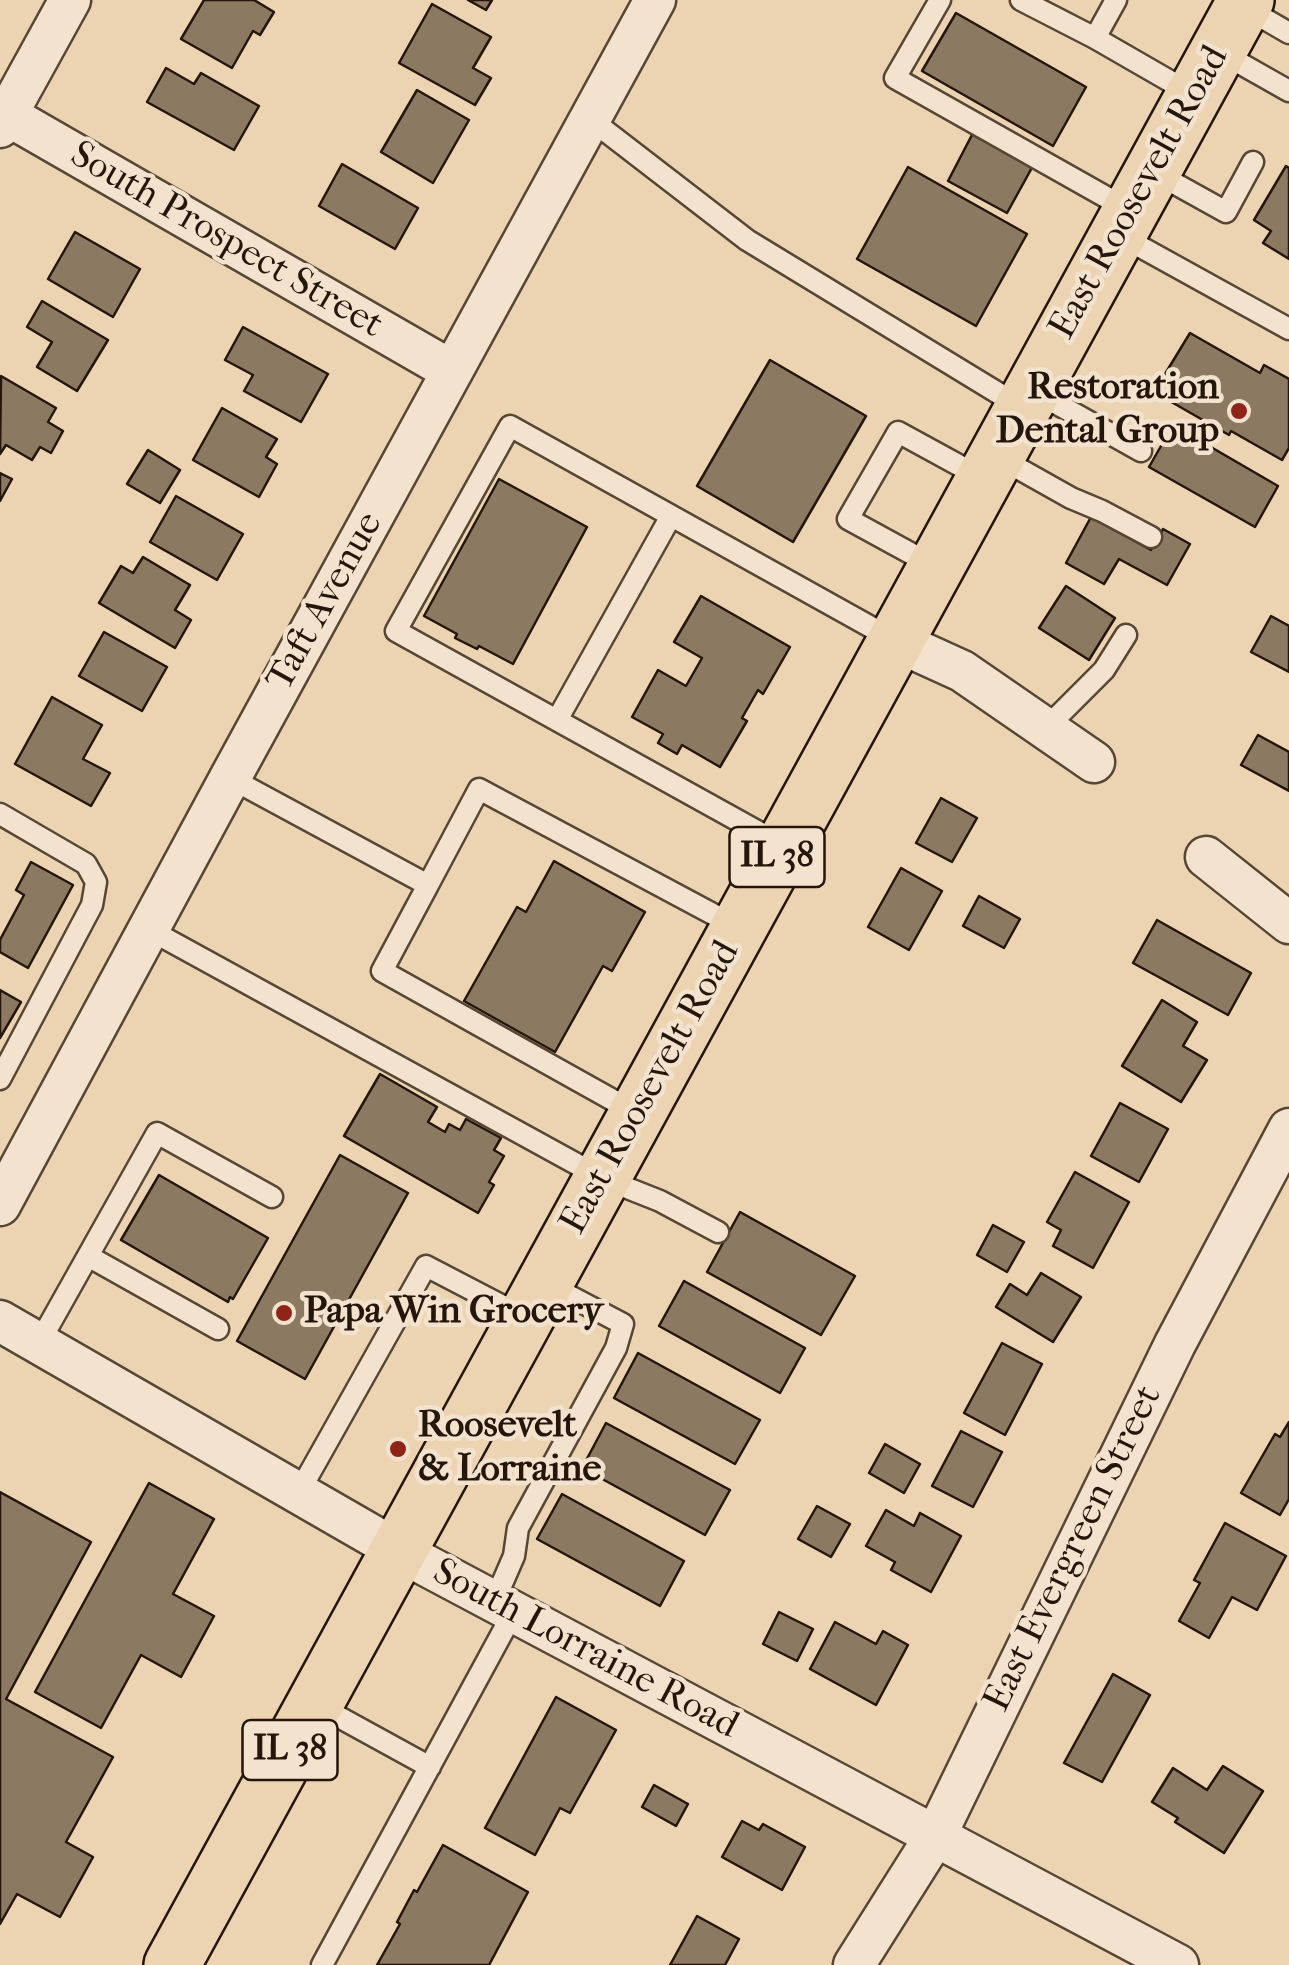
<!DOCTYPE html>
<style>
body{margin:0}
canvas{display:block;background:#ecd4b3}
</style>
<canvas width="1289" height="1965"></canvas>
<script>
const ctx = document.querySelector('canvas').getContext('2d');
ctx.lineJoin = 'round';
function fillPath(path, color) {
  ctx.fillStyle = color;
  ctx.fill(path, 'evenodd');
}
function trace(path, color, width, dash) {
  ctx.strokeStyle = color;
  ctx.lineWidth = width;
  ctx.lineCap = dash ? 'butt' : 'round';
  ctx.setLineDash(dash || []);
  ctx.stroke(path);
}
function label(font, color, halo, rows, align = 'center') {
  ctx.font = font + ' "IM FELL French Canon",serif';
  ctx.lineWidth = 9;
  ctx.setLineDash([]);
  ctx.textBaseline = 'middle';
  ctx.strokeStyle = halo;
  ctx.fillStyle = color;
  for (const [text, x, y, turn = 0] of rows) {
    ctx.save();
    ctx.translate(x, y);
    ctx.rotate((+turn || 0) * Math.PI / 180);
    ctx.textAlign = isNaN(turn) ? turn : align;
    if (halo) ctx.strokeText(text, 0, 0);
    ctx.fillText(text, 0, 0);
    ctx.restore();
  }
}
const building = new Path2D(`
 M204 0H254L274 12 260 35 253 31 232 68 181 39Z
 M468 0H492L486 10Z
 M432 4 491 37 473 68 491 78 475 105 399 63Z
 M956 13 1086 87 1053 146 922 71Z
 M166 68 194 84 201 73 259 106 234 150 147 102Z
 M417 90 469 120 433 183 381 152Z
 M974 131 1034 164 1007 213 948 181Z
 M342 164 418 208 395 249 319 206Z
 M1286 166 1289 168V259L1263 243 1271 231 1254 220Z
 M908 167 1027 234 976 326 857 259Z
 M75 232 140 269 113 317 48 279Z
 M42 301 108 340 77 391 37 367 52 342 27 327Z
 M243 327 328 374 301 422 244 391 253 375 225 360Z
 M1190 333 1260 373 1264 365 1289 379V448L1282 460 1231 431 1229 435 1154 392Z
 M770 360 866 416 793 542 697 486Z
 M1 376 56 408 48 422 63 431 51 453 40 447 32 460 6 445 0 454Z
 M222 408 277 439 266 457 277 464 259 497 193 460Z
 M1173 425 1278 486 1255 527 1149 467Z
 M148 450 180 470 160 503 127 484Z
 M0 473 12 479 0 501Z
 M499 479 587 527 513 664 479 646 477 649 455 638 457 634 424 616Z
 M176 496 243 534 217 580 150 542Z
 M1091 517 1151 550 1163 529 1190 544 1167 585 1119 559 1104 584 1066 563Z
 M143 557 190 585 175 610 191 620 175 648 99 603 121 566 133 573Z
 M1066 586 1115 618 1089 660 1039 628Z
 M701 596 790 647 763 694 758 690 742 718 747 721 720 767 682 745 677 754 658 743 663 734 632 717 658 670 686 686 702 658 674 642Z
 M1271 616 1289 626V672L1251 652Z
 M104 632 167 667 142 711 79 676Z
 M52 697 102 725 83 759 110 773 91 806 15 764Z
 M1258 735 1289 752V791L1241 765Z
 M941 798 977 818 952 862 916 843Z
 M554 861 645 912 612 971 603 966 555 1052 464 1001 517 907 526 912Z
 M31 862 73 885 28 968 0 952V940L24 895 16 890Z
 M901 868 942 891 909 950 868 927Z
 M979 896 1020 919 1004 948 963 926Z
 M1157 920 1251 973 1228 1015 1133 963Z
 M0 990 21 1002 0 1038Z
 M1162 1000 1197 1022 1183 1046 1207 1060 1181 1102 1122 1066Z
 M380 1074 437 1107 428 1122 445 1132 449 1124 460 1130 466 1119 501 1138 494 1150 504 1156 489 1182 494 1185 478 1213 344 1136Z
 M1120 1103 1168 1129 1139 1182 1091 1156Z
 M340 1155 408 1193 305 1379 237 1341Z
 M1075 1172 1129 1202 1093 1268 1053 1246 1061 1230 1047 1222Z
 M159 1175 268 1238 233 1299 230 1297 228 1302 121 1240Z
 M740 1212 855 1276 821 1335 707 1272Z
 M993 1225 1024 1242 1007 1272 977 1255Z
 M1041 1273 1081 1297 1053 1342 996 1307 1010 1284 1027 1295Z
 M684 1281 805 1348 780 1393 659 1326Z
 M1002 1343 1042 1364 1005 1435 964 1413Z
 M638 1353 760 1420 735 1464 614 1398Z
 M1289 1422V1499L1280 1515 1241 1493 1275 1434 1280 1437Z
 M606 1423 730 1490 705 1535 582 1468Z
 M961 1431 1002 1452 973 1507 932 1486Z
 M885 1444 920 1464 904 1493 869 1473Z
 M149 1483 214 1519 173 1594 214 1616 181 1677 141 1655 101 1728 35 1692Z
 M0 1492 91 1542 6 1699 113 1757 66 1842 93 1857 60 1917 17 1894 0 1924Z
 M562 1494 684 1561 660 1606 537 1539Z
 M817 1506 850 1524 831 1557 798 1539Z
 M886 1510 914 1526 920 1513 961 1536 931 1592 891 1570 895 1562 866 1546Z
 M1225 1523 1286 1556 1257 1610 1232 1597 1209 1638 1179 1621 1200 1583 1194 1580Z
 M779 1612 813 1629 797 1661 763 1644Z
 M835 1622 876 1644 883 1631 908 1645 876 1705 810 1669Z
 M1113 1674 1150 1695 1102 1782 1064 1763Z
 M556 1697 616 1730 570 1813 560 1808 535 1855 485 1828Z
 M1223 1766 1263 1791 1224 1853 1175 1822 1178 1818 1152 1802 1173 1768 1207 1790Z
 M654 1785 688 1804 676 1826 642 1807Z
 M742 1821 759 1830 763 1824 805 1847 782 1890 722 1857Z
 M443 1845 528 1892 489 1965H377L400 1924 397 1922 414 1890 417 1892Z
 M697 1916 739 1939 725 1965H670Z`);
fillPath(building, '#8c7962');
trace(building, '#24160a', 2.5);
const service = new Path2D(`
 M940 0 895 78 1129 210
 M1021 0 1095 38 1194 95
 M1244 7 1289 33
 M1095 38 1116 0
 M1220 52 1289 91
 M590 119 747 240 1021 407
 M1154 172 1226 212 1253 162
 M1119 235 1289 329
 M1034 391 1141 451
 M998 457 1071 498 1102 511 1151 537
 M934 566 848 519 898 432 984 479
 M557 720 671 516
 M1046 728 1104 670 1126 635
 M230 778 428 885 479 789 739 928
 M0 814 86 864 96 882 92 905 0 1079
 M782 845 396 631 510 426 896 641
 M428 885 382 971 636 1113
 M150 930 602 1178 660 1201 718 1232
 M88 1256 218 1329
 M39 1343 157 1133 272 1197
 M299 1492 426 1266 524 1317
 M494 1602 514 1556 518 1528 616 1348 623 1324 547 1284
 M317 1705 430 1767
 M322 1965 513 1613`);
const minor = new Path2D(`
 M0 111 452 371
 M0 127 70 0
 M896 641 962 671 1094 762
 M1206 857 1289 923
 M0 1205 230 778 655 0
 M0 1321 399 1551 1178 1965
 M854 1965 936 1835 1175 1344 1289 1129`);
const primary = new Path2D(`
 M172 1965 1246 0`);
trace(service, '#564634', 25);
trace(minor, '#564634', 45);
trace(primary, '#24160a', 60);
trace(service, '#f3e3ce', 20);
trace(minor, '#f3e3ce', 40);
trace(primary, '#ecd4b3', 55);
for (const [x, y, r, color] of [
 [1239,411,10,"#8f2418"],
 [284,1313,10,"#8f2418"],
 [398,1449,10,"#8f2418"]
]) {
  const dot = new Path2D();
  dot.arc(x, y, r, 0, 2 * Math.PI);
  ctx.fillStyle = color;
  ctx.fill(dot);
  trace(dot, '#f3e3ce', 4);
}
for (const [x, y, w] of [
 [777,857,95],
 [290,1750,95]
]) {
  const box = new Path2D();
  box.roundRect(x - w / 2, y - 30, w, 60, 8);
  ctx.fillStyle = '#f3e3ce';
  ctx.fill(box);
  trace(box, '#24160a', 2.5);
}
label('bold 35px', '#24160a', null, [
 ["IL 38",777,857],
 ["IL 38",290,1750]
]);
label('38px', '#24160a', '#f3e3ce', [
 ["East Roosevelt Road",1140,193,-61],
 ["South Prospect Street",226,241,30],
 ["Taft Avenue",326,602,-61],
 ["East Roosevelt Road",651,1088,-61],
 ["East Evergreen Street",1074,1549,-64],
 ["South Lorraine Road",585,1650,28]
]);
label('bold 38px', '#24160a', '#f3e3ce', [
 ["Restoration",1219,389,"right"],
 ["Dental Group",1219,433,"right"],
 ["Papa Win Grocery",304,1313],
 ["Roosevelt",418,1427],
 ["& Lorraine",418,1471]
], 'left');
</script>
